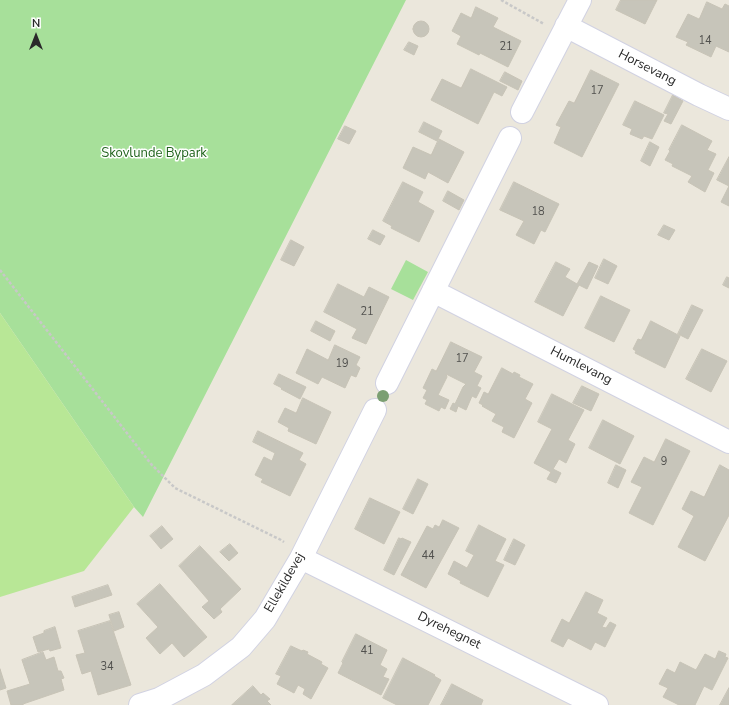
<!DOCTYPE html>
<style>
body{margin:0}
#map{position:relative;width:729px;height:705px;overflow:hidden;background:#ebe7dc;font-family:"Nunito Sans",sans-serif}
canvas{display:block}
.north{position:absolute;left:16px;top:16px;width:40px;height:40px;-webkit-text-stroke:3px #fff;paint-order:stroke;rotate:0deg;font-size:11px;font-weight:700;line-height:16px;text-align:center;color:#2a2a2a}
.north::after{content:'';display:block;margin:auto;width:14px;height:18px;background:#2a2a2a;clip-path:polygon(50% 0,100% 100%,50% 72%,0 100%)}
</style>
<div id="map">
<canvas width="729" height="705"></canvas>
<div class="north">N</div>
</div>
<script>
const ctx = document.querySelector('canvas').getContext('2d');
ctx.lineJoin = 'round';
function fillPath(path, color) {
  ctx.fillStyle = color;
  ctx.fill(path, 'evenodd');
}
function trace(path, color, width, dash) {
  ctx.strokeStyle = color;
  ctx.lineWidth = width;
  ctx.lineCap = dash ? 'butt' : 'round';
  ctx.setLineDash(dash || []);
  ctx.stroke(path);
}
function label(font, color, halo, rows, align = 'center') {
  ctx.font = font + ' "Nunito Sans",sans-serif';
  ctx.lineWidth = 3;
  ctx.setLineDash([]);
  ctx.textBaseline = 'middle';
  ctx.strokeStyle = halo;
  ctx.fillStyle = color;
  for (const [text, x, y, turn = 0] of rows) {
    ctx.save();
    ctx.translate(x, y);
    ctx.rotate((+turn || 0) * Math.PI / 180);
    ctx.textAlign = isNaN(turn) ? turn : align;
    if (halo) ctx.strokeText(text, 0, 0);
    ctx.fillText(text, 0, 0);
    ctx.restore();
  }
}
fillPath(new Path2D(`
 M0 0H406L143 517 134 507 0 313Z
 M406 260 428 272 413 300 391 289Z`), '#a7e09a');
fillPath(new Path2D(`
 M0 313 134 507 84 571 0 597Z`), '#b8e796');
const building = new Path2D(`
 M621 0H657L645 24 616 10Z
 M707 2 722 9 725 4 729 6V52L716 46 711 57 686 45 688 42 676 37 688 14 699 19Z
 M476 7 498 18 493 27 521 41 508 67 480 53 479 55 457 44 461 36 452 31 461 13 471 18Z
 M413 29a8 8 0 1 1 16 0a8 8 0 1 1-16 0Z
 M409 42 418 46 414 55 404 50Z
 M471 69 507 87 502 96 494 92 478 124 431 100 442 79 461 88Z
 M591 70 619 84 582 157 554 143 561 127 556 125 569 101 574 103Z
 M505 72 522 81 518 90 500 81Z
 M673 95 683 101 671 124 664 121 668 114 664 113Z
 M635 101 664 115 652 139 644 136 642 139 630 134 632 129 623 125Z
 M424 122 442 131 437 141 419 132Z
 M682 125 712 141 707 150 716 154 708 170 714 173 705 192 688 182 692 176 672 166 673 164 665 160 670 151 669 150Z
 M345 126 356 131 349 144 338 139Z
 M439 139 464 152 448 183 428 172 425 179 403 168 413 147 431 155Z
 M650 142 659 147 650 166 641 161Z
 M729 157V206L721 202 729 186 717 180Z
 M403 182 423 192 418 202 434 211 419 242 391 228 392 226 383 221Z
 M514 182 559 204 545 232 541 230 534 244 516 235 524 221 500 210Z
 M448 191 464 200 459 210 443 201Z
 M664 225 675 230 669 240 658 235Z
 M373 230 385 236 380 245 368 239Z
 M291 240 304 247 294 266 281 260Z
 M604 259 617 266 608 284 595 278Z
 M556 262 570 269 565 277 577 284 589 262 598 266 587 289 579 285 563 316 535 302Z
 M727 277 729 278V288L723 285Z
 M338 284 364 297 369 287 389 297 366 344 352 338 357 329 324 312Z
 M601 296 630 310 614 342 585 328Z
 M692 305 703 310 688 339 678 334Z
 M316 321 335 331 330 341 311 331Z
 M651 321 680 336 665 368 635 353 636 351 633 349 638 339 641 340Z
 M451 342 482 357 474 372 482 376 477 386 481 388 476 398 472 396 466 410 458 406 456 412 450 409 453 403 455 404 463 387 466 384 446 374 447 377 438 395 449 400 445 409 441 407 439 411 425 404 427 400 423 398 427 390 423 388 432 369 436 371Z
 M335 345 360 357 356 365 360 368 356 377 351 375 345 388 322 377 318 384 296 373 307 349 328 360Z
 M702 349 727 361 711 392 686 379Z
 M502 368 513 374 514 372 520 375 519 377 533 384 525 399 532 403 514 438 502 432 504 427 492 421 496 414 482 406 483 405 479 403 484 392 488 394Z
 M279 374 306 387 300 399 281 389 282 388 274 384Z
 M582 386 599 394 591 411 573 403Z
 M552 394 584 410 568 440 575 444 566 463 559 459 553 469 561 473 556 483 547 479 551 472 534 463 552 429 538 422Z
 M303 398 331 412 316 444 288 431 289 428 278 422 285 408 296 413Z
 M603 420 634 436 620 464 589 448Z
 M258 431 303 453 299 460 306 464 290 496 261 482 263 479 255 475 264 457 272 461 275 453 253 442Z
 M666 439 690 451 653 525 629 513 642 487 631 482 644 457 654 462Z
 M616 465 626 470 618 488 608 483Z
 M720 465 729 470V515L705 561 678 547 694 516 682 509 691 491 704 497Z
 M418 479 428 484 413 514 403 509Z
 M370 498 400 512 384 544 355 529Z
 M443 520 459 528 426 588 401 575 427 526 433 529 435 525 439 527Z
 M479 525 506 539 495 561 504 565 488 597 460 583 461 581 448 574 454 561 467 568 474 555 466 551Z
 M162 526 173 539 161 549 150 536Z
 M399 538 401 539 402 538 411 542 394 575 384 570Z
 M514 539 525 545 515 565 504 560Z
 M230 544 238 553 229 561 220 552Z
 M200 546 241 589 220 609 222 612 214 619 202 607 209 601 179 566Z
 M160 584 207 637 184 657 172 643 160 654 146 638 158 627 137 604Z
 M108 585 112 595 75 607 72 597Z
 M586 592 603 600 597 613 607 618 602 627 606 628 610 622 616 625 605 647 595 642 591 650 568 638 563 647 551 641 562 619 569 623Z
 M119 612 124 627 114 631 109 615Z
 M110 621 131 685 98 695 91 671 82 674 76 655 85 653 78 631Z
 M55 627 61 648 50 651 49 649 38 652 33 637 44 633V631Z
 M356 634 387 650 380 665 387 669 383 677 389 679 381 695 338 673 343 663 342 662Z
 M291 646 302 651 303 650 308 652 307 654 322 662 321 664 328 668 311 699 303 694 305 689 298 685 294 693 277 684 281 676 276 674Z
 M719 651 726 654 725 657 728 658 712 690 704 686 695 705H679L663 697 668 688 659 684 667 669 675 673 680 662 696 670 705 654 715 659Z
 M43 652 46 660 54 657 58 671H61L64 678 61 679 64 690 23 704V705H11L7 691 30 684 22 660Z
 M403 658 435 675 434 676 441 680 428 705H397L383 698Z
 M0 669 6 688 0 690Z
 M452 684 483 700 481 705H441Z
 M253 686 261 695 263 693 270 699 267 701 271 705H232Z
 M729 688V705H720Z`);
fillPath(building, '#c7c5ba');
trace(building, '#c7c3b6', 1);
const minor = new Path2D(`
 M566 26 699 95 729 109
 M522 112 580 0
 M433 291 729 442
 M387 383 510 138
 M301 558 597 705
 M140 705 159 699 204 675 241 647 265 619 301 558 375 410`);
trace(minor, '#d1d2e2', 24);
trace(new Path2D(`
 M501 0 544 24
 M0 270 151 464 175 488 281 540 284 542`), '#c8c8c8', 2.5, [3, 2]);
trace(minor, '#fff', 22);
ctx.fillStyle = '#7b9f72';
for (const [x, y] of [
 [383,396]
]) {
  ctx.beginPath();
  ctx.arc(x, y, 6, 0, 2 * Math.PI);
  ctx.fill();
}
label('11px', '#51514e', null, [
 ["14",705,41],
 ["21",506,47],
 ["17",597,91],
 ["18",538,212],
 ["21",367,312],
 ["17",462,359],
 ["19",342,364],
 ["9",664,462],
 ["44",428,556],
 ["41",367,651],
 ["34",107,667]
]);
label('13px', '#2a2a2a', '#fff', [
 ["Horsevang",647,68,27],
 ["Humlevang",581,366,27],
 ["Ellekildevej",285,583,-60],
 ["Dyrehegnet",449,631,26]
]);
label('13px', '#20641c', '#fff', [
 ["Skovlunde Bypark",154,154]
]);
</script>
